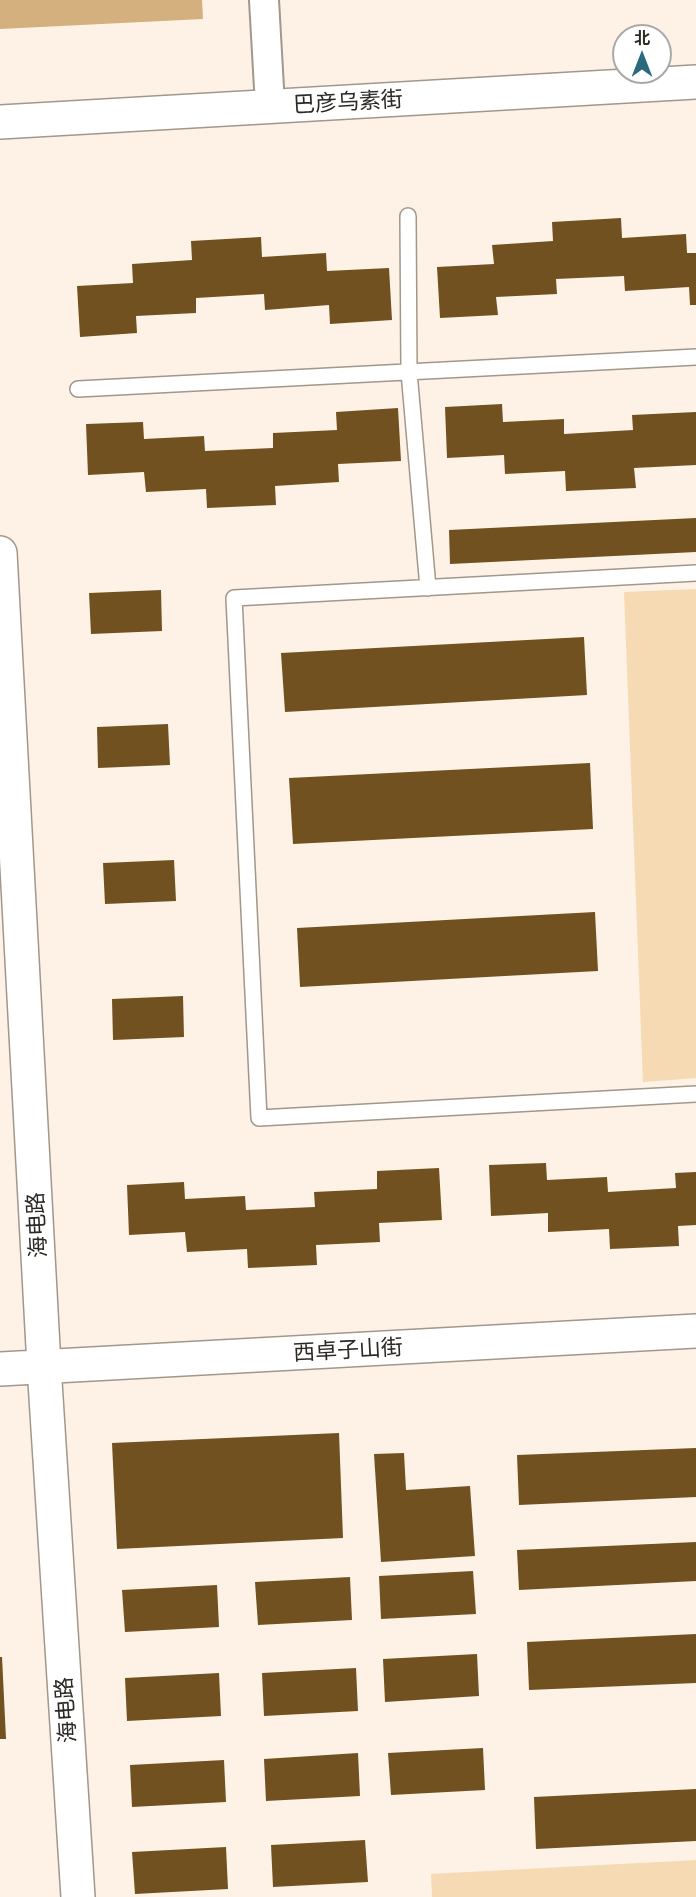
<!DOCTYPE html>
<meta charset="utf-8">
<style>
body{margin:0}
#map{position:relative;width:696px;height:1897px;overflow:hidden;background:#fdf2e5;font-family:Commissioner,"Noto Sans SC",sans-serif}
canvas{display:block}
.north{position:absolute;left:612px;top:24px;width:60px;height:60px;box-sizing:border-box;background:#fff;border:2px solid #aba9a7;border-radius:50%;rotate:0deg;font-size:16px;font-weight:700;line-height:24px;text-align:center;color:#2c2924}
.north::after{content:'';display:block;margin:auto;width:21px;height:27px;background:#2b697f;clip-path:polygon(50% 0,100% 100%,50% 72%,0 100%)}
</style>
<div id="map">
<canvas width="696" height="1897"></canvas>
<div class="north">北</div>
</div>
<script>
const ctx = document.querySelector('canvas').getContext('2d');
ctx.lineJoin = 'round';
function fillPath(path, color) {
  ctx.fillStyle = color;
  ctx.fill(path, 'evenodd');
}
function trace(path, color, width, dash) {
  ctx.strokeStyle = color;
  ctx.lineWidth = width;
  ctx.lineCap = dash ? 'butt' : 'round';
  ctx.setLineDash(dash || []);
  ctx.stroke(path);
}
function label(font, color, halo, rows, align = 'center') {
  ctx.font = font + ' Commissioner,"Noto Sans SC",sans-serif';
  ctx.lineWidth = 6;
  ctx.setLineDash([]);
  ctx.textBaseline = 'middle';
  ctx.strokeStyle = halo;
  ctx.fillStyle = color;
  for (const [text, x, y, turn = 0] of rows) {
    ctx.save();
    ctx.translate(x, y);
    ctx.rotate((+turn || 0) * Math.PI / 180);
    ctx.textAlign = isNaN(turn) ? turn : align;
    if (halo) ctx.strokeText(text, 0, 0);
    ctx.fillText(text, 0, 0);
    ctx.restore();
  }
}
fillPath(new Path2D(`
 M696 589V1078L643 1082 624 592Z
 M696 1860V1897H432L431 1874Z`), '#f6dab4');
fillPath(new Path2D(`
 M0 0H202L203 19 0 29Z`), '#d5b07f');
fillPath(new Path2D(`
 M621 218 622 238 686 234 687 253H696V305H690L689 287 625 291 624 276 556 279 557 294 496 297 498 315 440 318 437 267 494 264 492 245 553 241 552 222Z
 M261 237 262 257 326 253 327 271 389 268 392 320 330 324 329 305 265 310 264 294 196 298V313L136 316 137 333 80 337 77 286 133 283 132 264 192 260 191 241Z
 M502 404 503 422 564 419V434L633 430 632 415 696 412V465L634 468 636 488 566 491 565 471 505 474 504 455 447 458 445 407Z
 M398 408 401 461 338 464 339 482 275 486 276 505 207 508 206 489 146 492 144 472 88 475 86 424 143 422 144 439 204 436 205 451 273 448V433L337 430 336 412Z
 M696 518V552L450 564 449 530Z
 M161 590 162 631 91 634 89 593Z
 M584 637 587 695 285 712 281 653Z
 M168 724 170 765 98 768 97 727Z
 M590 763 593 829 293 844 289 778Z
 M174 860 176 901 105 904 103 863Z
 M595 912 598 971 300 987 297 928Z
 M183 996 184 1037 113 1040 112 999Z
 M546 1163 547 1180 607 1177 608 1192 676 1188 675 1173 696 1172V1225L678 1226 679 1246 610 1249 609 1229 548 1232V1213L491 1216 489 1165Z
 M439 1168 442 1220 379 1223 380 1242 316 1245 317 1265 248 1268 247 1249 187 1252 185 1232 129 1235 127 1185 184 1182 185 1199 245 1196 246 1210 315 1207 314 1192 377 1189V1171Z
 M339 1433 343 1538 117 1549 112 1443Z
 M696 1448V1497L519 1505 517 1455Z
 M404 1453 406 1490 470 1486 475 1556 381 1562 374 1454Z
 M696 1542V1581L519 1590 517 1550Z
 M473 1571 476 1614 381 1619 379 1576Z
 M350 1577 352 1620 258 1625 255 1582Z
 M217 1585 219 1627 125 1632 122 1590Z
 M696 1634V1683L529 1690 527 1642Z
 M477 1654 479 1696 385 1702 383 1659Z
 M0 1657H2L6 1739H0Z
 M356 1668 358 1711 264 1716 262 1673Z
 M219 1673 221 1716 127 1721 125 1678Z
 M483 1748 485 1790 391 1795 388 1753Z
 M358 1753 360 1796 266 1801 264 1759Z
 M224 1760 226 1802 132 1807 130 1765Z
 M696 1789V1841L536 1849 534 1797Z
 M365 1840 368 1882 273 1887 271 1845Z
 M226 1847 228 1889 135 1894 132 1852Z`), '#715120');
const service = new Path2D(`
 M408 216 409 372 428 588
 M78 389 696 357
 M696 573 234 598 259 1118 696 1094`);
const minor = new Path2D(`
 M264 0 269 88`);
const tertiary = new Path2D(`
 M0 122 696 82
 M0 553 44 1366 78 1897
 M0 1369 696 1331`);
trace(service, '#a1978b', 18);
trace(minor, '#a1978b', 32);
trace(tertiary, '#a1978b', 36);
trace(service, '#fff', 15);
trace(minor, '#fff', 28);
trace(tertiary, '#fff', 33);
label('22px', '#2c2924', '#fff', [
 ["巴彦乌素街",348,102,-3],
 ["海电路",37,1225,-93],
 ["西卓子山街",348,1350,-3],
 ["海电路",66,1710,-94]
]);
</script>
